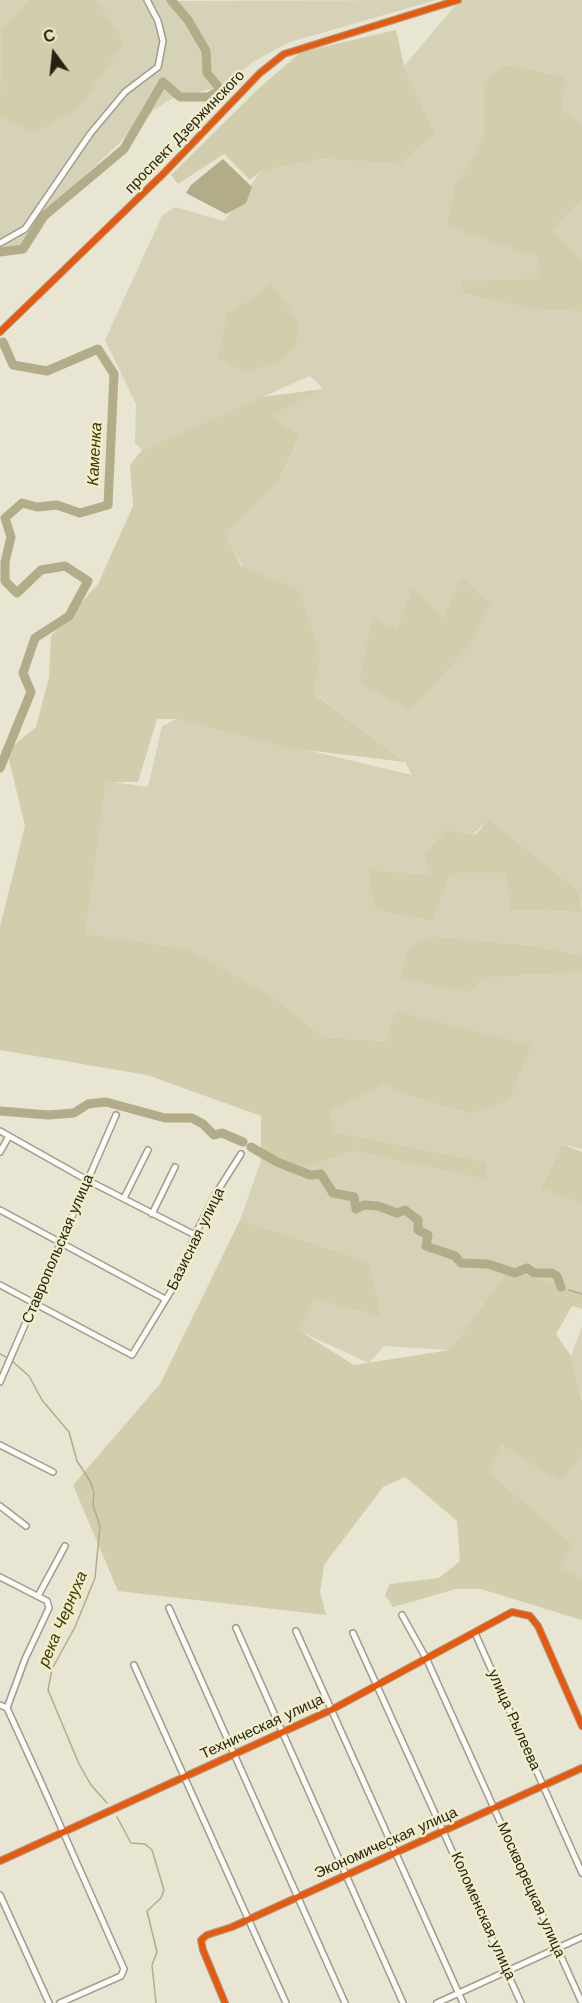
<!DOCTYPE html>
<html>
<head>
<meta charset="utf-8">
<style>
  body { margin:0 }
  #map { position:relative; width:582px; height:2003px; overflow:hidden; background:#e8e5d2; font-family:"Work Sans",sans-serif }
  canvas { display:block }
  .north { position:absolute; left:24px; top:24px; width:60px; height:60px; -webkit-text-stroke:4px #f1ecc9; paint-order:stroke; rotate:345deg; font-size:16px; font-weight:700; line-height:24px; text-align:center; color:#242215 }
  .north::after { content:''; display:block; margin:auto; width:21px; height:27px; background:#242215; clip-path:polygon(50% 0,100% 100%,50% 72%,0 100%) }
</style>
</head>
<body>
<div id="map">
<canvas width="582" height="2003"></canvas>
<div class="north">С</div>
</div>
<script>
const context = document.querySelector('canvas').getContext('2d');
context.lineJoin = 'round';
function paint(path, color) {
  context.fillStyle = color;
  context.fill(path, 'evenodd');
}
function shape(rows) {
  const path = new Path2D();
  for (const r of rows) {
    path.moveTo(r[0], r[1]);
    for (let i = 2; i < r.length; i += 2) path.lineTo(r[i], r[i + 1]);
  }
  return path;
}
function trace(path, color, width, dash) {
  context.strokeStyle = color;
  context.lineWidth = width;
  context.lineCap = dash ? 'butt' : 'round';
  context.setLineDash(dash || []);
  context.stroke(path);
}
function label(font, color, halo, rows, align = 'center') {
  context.font = font + ' "Work Sans",sans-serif';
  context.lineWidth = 5;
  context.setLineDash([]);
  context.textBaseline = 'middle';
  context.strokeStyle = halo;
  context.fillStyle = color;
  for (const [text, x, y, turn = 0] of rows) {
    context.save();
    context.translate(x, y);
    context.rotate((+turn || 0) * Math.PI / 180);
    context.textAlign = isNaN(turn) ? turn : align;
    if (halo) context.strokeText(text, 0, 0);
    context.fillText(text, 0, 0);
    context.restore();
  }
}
paint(shape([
  [0,0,166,0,187,22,203,52,204,73,216,88,173,98,155,109,72,188,22,250,0,252],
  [436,0,290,42,254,61,224,87,210,71,208,50,190,18,174,1],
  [460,0,582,0,582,906,580,893,483,825,430,876,368,870,390,913,431,922,450,873,506,873,510,910,582,912,582,955,527,945,433,936,401,977,469,993,484,978,582,972,582,1149,562,1144,540,1187,582,1203,582,1293,509,1269,450,1350,384,1346,369,1363,297,1330,315,1299,370,1314,368,1261,240,1220,261,1161,303,1169,353,1151,487,1178,486,1162,333,1132,330,1111,384,1085,404,1094,470,1114,396,1011,388,1041,323,1037,270,995,84,934,106,781,148,787,162,726,177,719,412,775,405,762,298,681,226,533,277,484,300,437,271,416,323,388,310,376,142,450,135,443,136,404,105,340,162,216,175,207,224,221,261,171,321,159,401,164,435,133,404,66],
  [582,1327,582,1399,571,1356],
  [501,1445,560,1480,582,1455,582,1578,561,1568,574,1545,488,1471]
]), '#d6d2b8');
paint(shape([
  [29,0,96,0,124,43,77,110,35,132,0,117,2,30],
  [396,30,404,66,435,133,401,164,321,159,261,171,250,180,224,154,178,184,171,175,257,90,301,52],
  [504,65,565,77,561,110,582,124,582,199,551,230,582,262,582,311,535,309,463,293,462,281,541,279,538,257,447,226,455,187,484,140,484,81],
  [270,283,298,321,296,348,279,361,246,373,218,358,227,314,259,294],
  [323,389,271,416,300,436,277,484,226,533,241,566,299,590,320,655,313,693,405,762,290,748,177,719,157,719,138,782,106,782,85,934,186,949,270,995,323,1037,387,1041,395,1011,531,1045,509,1100,470,1114,404,1094,384,1085,330,1111,334,1132,486,1162,487,1179,353,1151,303,1169,261,1161,261,1116,147,1075,0,1050,0,927,25,826,7,751,36,727,49,677,51,636,98,584,133,506,130,465,142,450,262,397],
  [461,577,491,605,467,648,410,710,359,682,373,617,397,630,413,588,443,619],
  [489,820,580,893,582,912,510,910,506,873,450,873,432,922,390,913,374,906,368,870,430,875,425,854,446,830,475,835],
  [433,936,527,945,582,955,582,972,484,978,469,993,401,978,408,949],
  [562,1144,582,1152,582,1203,540,1188],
  [240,1220,368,1261,381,1317,315,1299,298,1330,354,1365,450,1350,509,1269,582,1293,582,1309,572,1306,556,1334,571,1356,582,1401,582,1455,560,1481,501,1445,488,1471,574,1545,561,1568,582,1578,582,1620,481,1589,456,1589,393,1607,385,1595,390,1584,439,1578,460,1561,457,1521,405,1477,383,1487,324,1565,320,1592,326,1615,118,1591,73,1485,160,1384]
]), '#d2cdac');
paint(shape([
  [223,159,252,187,246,203,226,214,186,193,191,185]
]), '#b2ac88');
trace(shape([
  [569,1290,582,1294],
  [0,1354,8,1358],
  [12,1361,29,1376,42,1400,69,1432,77,1461,90,1481,94,1492,93,1505,100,1526,95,1578,75,1627,52,1669,48,1690,79,1764,91,1785,107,1803],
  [117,1817,131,1843,145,1844,152,1850,164,1890,161,1898,147,1911,157,1952,152,1965,156,2003]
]), '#b2ac88', 1.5);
trace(shape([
  [0,252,23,249,44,216,124,149,163,82,180,97,208,97,221,90,207,73,206,51,188,20,171,0],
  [0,768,31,692,23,673,35,638,69,616,88,581,65,566,41,570,17,593,5,581,5,562,11,537,5,518,22,503,37,507,57,505,80,513,108,505,114,374,98,349,47,371,13,365,3,342],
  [0,1111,48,1115,74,1113,88,1104,106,1102,165,1118,192,1118,203,1124,214,1135,222,1133,243,1142],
  [251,1147,277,1162,310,1175,321,1174,333,1193,354,1197,356,1209,364,1205,378,1206,397,1213,405,1210,418,1220,418,1230,428,1235,426,1246,455,1256,461,1263,488,1264,515,1273,527,1268,534,1273,552,1273,557,1276,561,1287]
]), '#b2ac88', 9);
const minor = shape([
  [0,243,25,229,90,134,125,92,158,67,163,41,158,21,147,0],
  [0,332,164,173,260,73,284,54,458,0],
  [0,1131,87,1180,195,1235],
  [0,1152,9,1136],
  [124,1198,148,1150],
  [0,1210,165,1299],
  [152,1214,175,1167],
  [0,1285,132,1355,174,1286,195,1235,215,1195,241,1154],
  [0,1382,116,1115],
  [0,1445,53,1472],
  [0,1506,26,1526],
  [0,1577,47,1601,49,1608,25,1659,7,1708],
  [38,1596,65,1546],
  [169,1608,345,2003],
  [402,1615,427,1660,582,2003],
  [236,1628,403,2003],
  [296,1631,463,2003],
  [353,1633,521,2003],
  [475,1633,582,1873],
  [134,1665,286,2003],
  [0,1705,7,1708,40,1780,124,1969,121,1976,60,2003],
  [0,1861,331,1710,512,1612,530,1616,538,1626,582,1726],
  [0,1895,49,2003],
  [225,2003,203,1950,201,1940,207,1935,232,1927,582,1768],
  [437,2003,582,1937]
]);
trace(minor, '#9f9d8e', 8);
trace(minor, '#fcfbf8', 5);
trace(shape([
  [0,332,164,173,260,73,284,54,458,0],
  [0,1861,331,1710,512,1612,530,1616,538,1626,582,1726],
  [225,2003,203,1950,201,1940,207,1935,232,1927,582,1768]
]), '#e8590c', 6);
label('15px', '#242215', '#f1ecc9', [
  ["проспект Дзержинского",185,132,-46],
  ["Базисная улица",196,1239,-64],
  ["Ставропольская улица",58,1249,-67],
  ["улица Рылеева",514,1720,66],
  ["Техническая улица",262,1727,-25],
  ["Экономическая улица",386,1843,-24],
  ["Москворецкая улица",531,1890,66],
  ["Коломенская улица",483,1916,66]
]);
label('italic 16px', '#403700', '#f1ecc9', [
  ["Каменка",95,454,-87],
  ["река Чернуха",63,1619,-67]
]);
</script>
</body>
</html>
